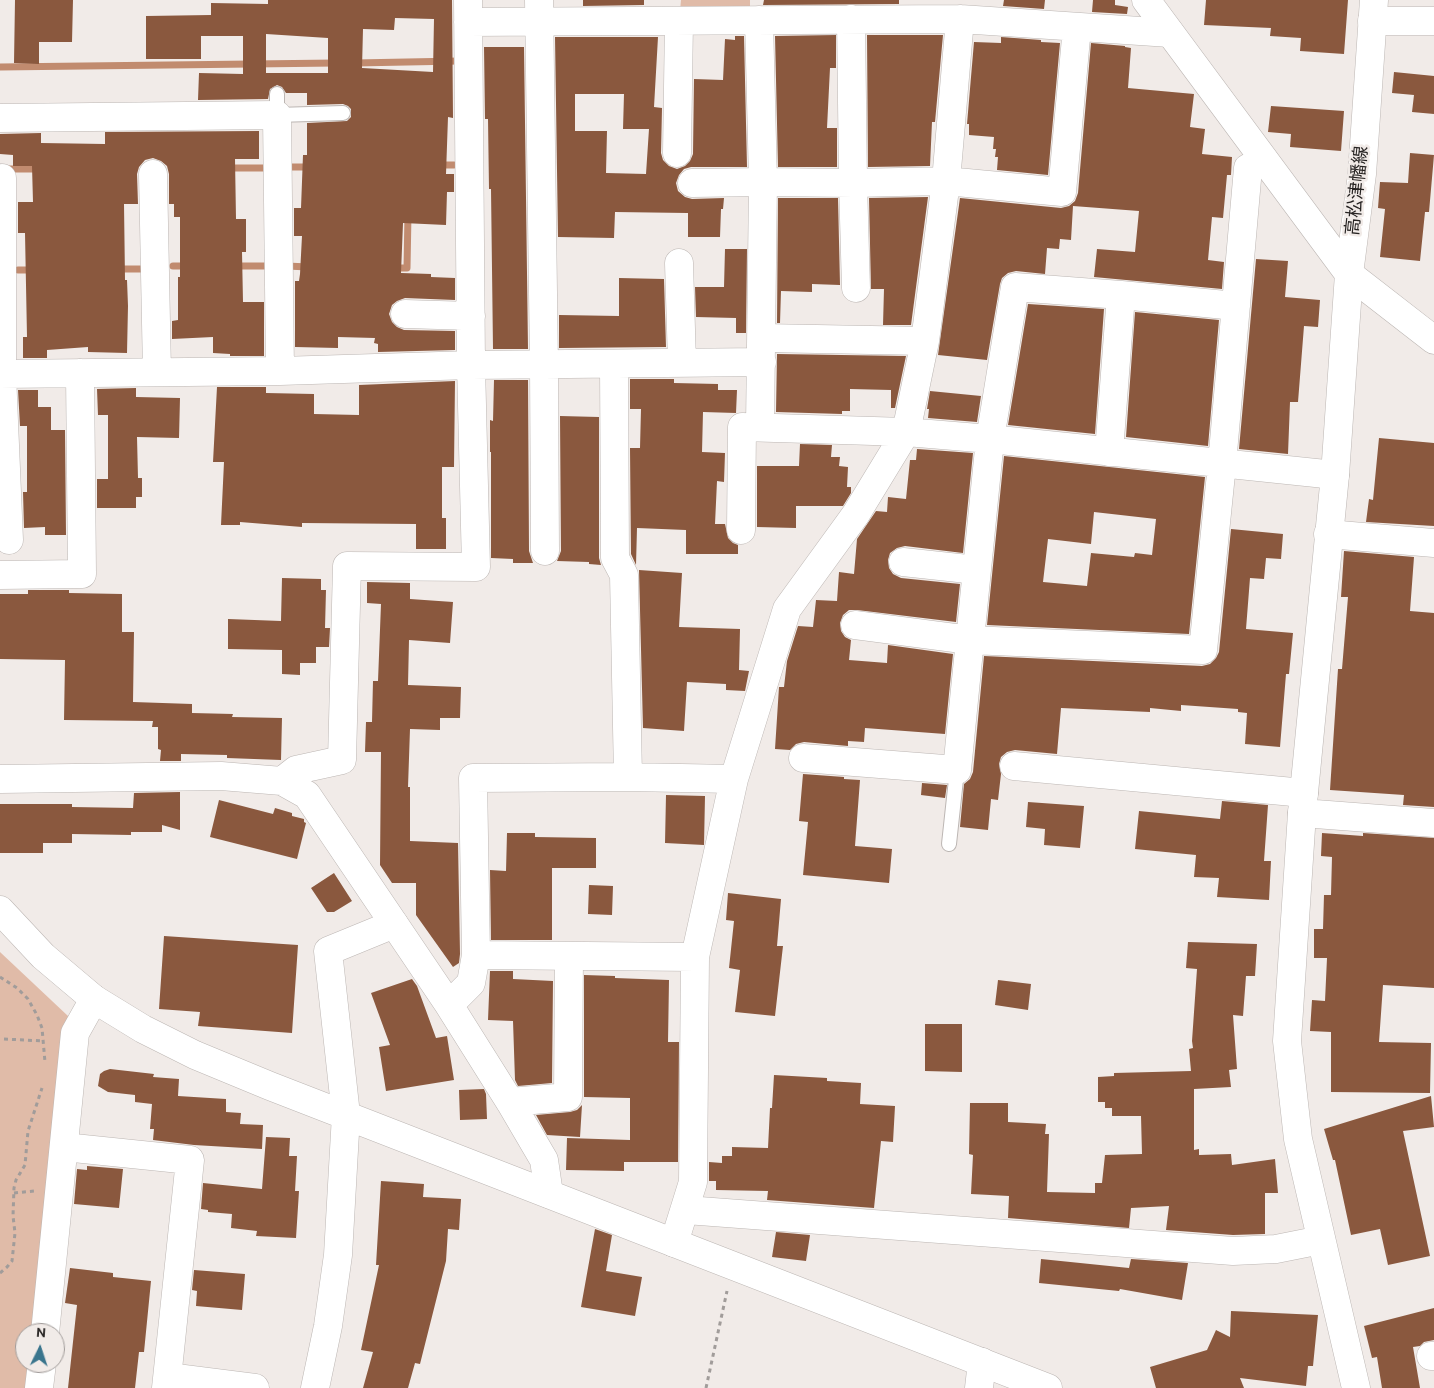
<!DOCTYPE html>
<html>
<head>
<meta charset="utf-8">
<style>
  body { margin:0 }
  #map { position:relative; width:1434px; height:1388px; overflow:hidden; background:#f1ebe8; font-family:Overpass,sans-serif }
  canvas { display:block }
  .north { position:absolute; left:15px; top:1323px; width:50px; height:50px; box-sizing:border-box; background:#f1ebe8; border:1px solid #a09b99; border-radius:50%; rotate:4deg; font-size:14px; font-weight:700; line-height:20px; text-align:center; color:#262322 }
  .north::after { content:''; display:block; margin:auto; width:18px; height:22px; background:#3a758d; clip-path:polygon(50% 0,100% 100%,50% 72%,0 100%) }
</style>
</head>
<body>
<div id="map">
<canvas width="1434" height="1388"></canvas>
<div class="north">N</div>
</div>
<script>
const context = document.querySelector('canvas').getContext('2d');
context.lineJoin = 'round';
function paint(path, color) {
  context.fillStyle = color;
  context.fill(path, 'evenodd');
}
function shape(rows) {
  const path = new Path2D();
  for (const r of rows) {
    path.moveTo(r[0], r[1]);
    for (let i = 2; i < r.length; i += 2) path.lineTo(r[i], r[i + 1]);
  }
  return path;
}
function trace(path, color, width, dash) {
  context.strokeStyle = color;
  context.lineWidth = width;
  context.lineCap = dash ? 'butt' : 'round';
  context.setLineDash(dash || []);
  context.stroke(path);
}
function label(font, color, halo, rows, align = 'center') {
  context.font = font + ' Overpass,"Noto Sans JP",sans-serif';
  context.lineWidth = 5;
  context.setLineDash([]);
  context.textBaseline = 'middle';
  context.strokeStyle = halo;
  context.fillStyle = color;
  for (const [text, x, y, turn = 0] of rows) {
    context.save();
    context.translate(x, y);
    context.rotate((+turn || 0) * Math.PI / 180);
    context.textAlign = isNaN(turn) ? turn : align;
    if (halo) context.strokeText(text, 0, 0);
    context.fillText(text, 0, 0);
    context.restore();
  }
}
paint(shape([
  [681,0,750,0,750,10,680,11],
  [0,952,68,1016,33,1333,25,1333,25,1363,30,1363,27,1388,0,1388]
]), '#e0bba8');
trace(shape([
  [355,63,459,61],
  [0,67,336,63],
  [437,165,454,165],
  [285,167,311,167],
  [228,168,265,168],
  [3,169,40,169],
  [173,266,189,266],
  [235,266,267,266],
  [286,266,309,267],
  [392,268,407,268,408,214],
  [117,269,144,269],
  [18,270,34,270]
]), '#c18b6f', 7);
paint(shape([
  [15,0,73,0,72,42,39,42,39,64,14,63],
  [268,0,452,0,453,118,448,117,446,174,454,174,454,192,447,192,446,225,403,223,401,273,431,274,431,277,455,278,455,300,405,298,397,301,392,305,389,314,392,322,397,327,404,330,455,331,455,350,378,352,378,344,374,343,375,338,338,337,338,348,295,347,295,281,299,281,300,274,302,236,294,236,294,208,301,208,303,155,307,155,307,123,347,121,351,117,351,109,348,106,343,104,307,105,307,93,286,93,282,87,277,85,270,89,268,99,198,100,199,73,243,74,243,36,201,36,201,59,146,59,146,16,211,15,211,3,268,4],
  [395,18,434,19,433,72,362,68,363,29,394,30],
  [266,34,328,38,328,73,266,73],
  [583,0,644,0,644,5,583,6],
  [764,0,899,0,899,4,763,5],
  [1004,0,1045,0,1044,9,1003,6],
  [1093,0,1115,0,1115,5,1128,7,1127,14,1092,12],
  [1206,0,1348,0,1344,54,1300,51,1301,38,1270,36,1271,28,1204,25],
  [836,35,836,68,830,68,827,128,837,128,837,167,778,167,775,36],
  [867,35,943,35,935,122,932,122,930,166,868,167],
  [735,36,744,36,747,167,691,167,684,169,679,175,676,183,678,191,685,197,692,199,724,198,723,209,721,209,720,237,688,237,688,213,615,212,614,238,558,237,555,37,658,37,654,107,662,108,661,153,663,160,669,166,677,169,685,166,690,161,693,154,694,79,723,80,725,39,735,40],
  [575,94,624,94,623,129,649,129,646,174,606,173,607,131,575,131],
  [1001,37,1041,40,1041,42,1060,43,1048,175,997,170,998,157,995,157,996,149,993,149,994,137,969,135,969,124,967,124,974,42,1001,43],
  [1091,43,1125,46,1125,47,1131,48,1128,88,1194,94,1190,127,1205,129,1202,154,1232,157,1231,175,1227,175,1223,218,1212,217,1208,260,1224,262,1222,289,1094,277,1097,249,1135,252,1139,211,1073,206,1071,240,1060,239,1059,249,1047,248,1045,274,1016,271,1008,273,1002,278,1000,284,987,360,938,355,960,198,1061,208,1069,206,1075,201,1078,193],
  [484,47,524,47,528,349,493,349,491,189,489,189,488,119,485,119],
  [1394,72,1434,76,1434,114,1412,112,1414,95,1392,93],
  [1271,106,1344,111,1341,151,1290,147,1291,134,1268,132],
  [259,131,259,159,235,159,236,219,246,219,246,252,242,252,243,302,264,302,264,356,230,356,230,354,213,353,213,337,172,339,172,321,178,320,178,277,180,277,180,217,174,217,174,204,169,204,169,174,167,166,161,161,153,158,145,160,139,167,137,174,138,204,124,204,125,280,127,280,128,306,127,353,88,352,88,347,47,350,47,358,23,358,23,337,27,337,25,233,18,233,18,202,33,202,32,166,13,166,13,155,0,154,0,134,41,133,41,143,105,144,105,132],
  [1410,153,1434,155,1429,212,1425,212,1420,261,1380,257,1385,209,1378,208,1380,182,1408,183],
  [928,197,911,325,883,325,884,289,871,289,869,198],
  [778,198,838,198,840,285,812,284,812,292,781,291,780,323,777,323],
  [725,249,747,249,746,333,736,333,736,318,696,317,695,287,724,287],
  [1256,259,1288,261,1285,297,1320,300,1318,327,1304,326,1298,402,1290,402,1288,454,1239,449],
  [619,278,664,279,666,347,559,348,559,315,619,316],
  [1028,304,1104,309,1095,434,1008,425],
  [1135,312,1219,320,1208,446,1126,437],
  [777,354,906,356,895,408,891,408,891,390,850,389,850,411,842,411,842,414,776,412],
  [630,379,674,379,674,383,718,384,718,390,737,390,736,413,703,412,702,452,725,453,724,482,717,481,715,524,725,524,728,538,733,543,738,545,738,554,686,554,686,530,637,528,636,565,631,554,630,448,640,448,641,409,630,409],
  [494,380,528,380,529,551,533,563,513,563,513,559,491,558,491,452,490,452,490,420,493,421],
  [455,381,454,467,442,467,442,518,446,518,446,549,416,549,416,524,302,523,302,527,240,522,240,525,221,525,224,462,213,462,217,387,266,387,266,393,314,394,314,414,359,415,359,385],
  [136,388,136,397,180,398,179,438,137,437,138,478,142,478,142,497,136,497,136,508,97,508,97,479,108,479,108,415,98,415,97,389],
  [18,390,38,390,38,407,51,407,51,430,65,430,66,535,45,535,45,527,24,528,23,492,27,492,27,426,20,426],
  [930,391,981,396,977,422,928,418,929,409,927,409],
  [560,416,599,417,599,558,601,565,589,564,589,562,557,561,561,551],
  [1379,438,1434,443,1434,526,1366,522,1369,499,1373,500],
  [800,444,832,445,831,457,840,457,839,466,848,467,847,487,851,487,851,493,843,506,796,506,796,528,757,527,757,466,799,466],
  [917,449,973,453,963,553,905,546,897,548,890,553,888,560,889,568,893,574,901,578,960,584,956,622,857,610,849,610,843,615,840,623,841,631,845,637,851,640,849,660,887,663,888,645,953,654,945,734,865,728,864,742,848,741,848,746,804,742,796,744,790,750,775,749,779,687,784,687,787,661,798,626,813,627,816,600,837,601,839,572,854,574,857,539,876,511,887,512,888,497,906,499,910,460,916,460],
  [1004,456,1205,477,1189,634,987,625],
  [1094,512,1156,519,1152,555,1135,553,1134,557,1091,553,1087,586,1043,582,1048,539,1091,544],
  [1231,529,1283,534,1281,559,1266,558,1264,579,1250,578,1246,629,1293,633,1289,674,1286,674,1280,747,1245,744,1247,713,1238,712,1238,709,1181,705,1181,711,1150,708,1150,712,1061,708,1057,754,1015,750,1007,752,1001,757,999,764,1001,774,998,800,991,799,988,830,960,827,964,784,970,779,973,772,984,656,1202,666,1210,664,1216,658,1219,652],
  [1344,551,1414,557,1410,611,1434,613,1434,807,1403,805,1404,795,1330,790,1338,669,1342,669,1348,597,1341,597],
  [639,570,682,573,679,627,740,629,739,670,749,671,745,691,726,690,726,684,687,682,684,731,643,728],
  [282,578,321,579,321,590,326,590,325,628,330,628,329,647,316,647,316,663,300,663,300,675,282,674,282,650,228,649,228,619,281,621],
  [367,582,410,583,410,599,453,602,450,643,409,640,408,685,461,687,460,718,440,718,440,730,410,729,408,787,410,787,410,841,458,843,460,954,459,963,453,967,416,915,416,883,392,883,380,865,381,752,365,752,366,722,372,722,373,681,378,681,381,604,367,603],
  [28,590,69,590,69,593,122,594,122,632,134,632,133,702,192,704,192,713,233,714,232,717,282,718,281,760,227,758,227,755,181,754,181,761,160,761,161,750,158,749,158,727,152,727,153,721,64,720,65,660,0,659,0,594,28,594],
  [803,774,844,777,844,779,860,780,855,846,892,849,889,883,803,875,808,822,799,821],
  [922,783,947,785,945,798,921,795],
  [180,792,180,830,162,825,162,832,131,832,131,835,72,834,72,843,43,843,43,853,0,853,0,804,72,804,72,807,133,808,134,793],
  [666,795,705,796,704,845,665,843],
  [219,800,273,814,275,808,292,813,292,816,304,819,304,822,306,823,297,859,210,837],
  [1222,801,1268,805,1264,861,1271,861,1269,900,1217,897,1219,878,1194,877,1196,855,1135,849,1139,811,1220,819],
  [1028,802,1084,806,1080,848,1044,845,1045,829,1026,827],
  [507,833,535,833,535,837,596,838,596,868,552,868,552,940,491,940,490,870,506,871],
  [1322,833,1363,836,1363,833,1434,838,1434,988,1383,985,1379,1042,1431,1043,1430,1093,1331,1092,1331,1032,1310,1031,1312,1000,1325,1001,1327,958,1314,958,1314,929,1323,929,1324,895,1331,895,1332,857,1321,856],
  [334,873,352,901,334,912,327,912,311,888],
  [589,885,613,886,612,915,588,914],
  [728,893,781,899,777,946,783,946,775,1016,735,1012,740,970,729,968,734,921,726,920],
  [164,936,298,945,292,1033,198,1026,200,1012,159,1009],
  [1188,942,1257,944,1255,976,1246,976,1243,1016,1233,1015,1237,1069,1229,1070,1231,1087,1194,1089,1194,1150,1199,1149,1199,1155,1231,1154,1232,1165,1275,1159,1278,1193,1265,1193,1265,1234,1233,1235,1166,1230,1169,1206,1131,1208,1129,1228,1008,1218,1009,1196,971,1194,973,1155,969,1154,970,1103,1008,1103,1008,1122,1046,1124,1045,1134,1049,1134,1047,1192,1095,1193,1095,1183,1102,1183,1105,1155,1142,1154,1141,1116,1112,1116,1112,1108,1105,1108,1105,1102,1098,1102,1098,1077,1114,1076,1114,1073,1191,1071,1189,1049,1193,1048,1192,1041,1197,969,1186,968],
  [490,971,513,971,513,979,553,981,552,1083,518,1086,515,1080,513,1021,488,1020],
  [584,975,615,976,615,978,669,980,668,1042,679,1042,678,1162,624,1162,624,1171,566,1170,567,1138,630,1140,630,1098,584,1097],
  [412,979,417,986,436,1038,447,1036,454,1080,386,1091,379,1047,390,1045,371,993],
  [998,980,1031,984,1028,1010,995,1005],
  [925,1024,962,1024,962,1072,925,1071],
  [110,1069,154,1074,153,1077,179,1079,178,1096,226,1099,226,1112,241,1113,240,1124,263,1125,262,1149,194,1145,153,1140,154,1129,150,1129,152,1104,135,1102,135,1095,108,1092,98,1086,100,1074,104,1071],
  [774,1075,827,1078,827,1081,861,1083,860,1104,895,1106,893,1142,881,1141,874,1208,767,1200,768,1191,716,1190,716,1181,709,1181,709,1162,722,1163,722,1156,732,1156,732,1147,768,1148,770,1108,772,1108],
  [484,1089,486,1094,487,1119,460,1120,459,1090],
  [1431,1096,1434,1127,1403,1131,1430,1256,1388,1265,1380,1229,1351,1235,1335,1160,1333,1160,1324,1129],
  [582,1105,580,1137,547,1135,536,1115,570,1112,577,1110],
  [266,1137,290,1138,289,1156,297,1156,295,1191,299,1191,296,1238,256,1236,257,1231,231,1228,232,1214,208,1212,208,1210,201,1209,203,1183,262,1189],
  [87,1166,123,1169,119,1208,74,1204,77,1169,87,1170],
  [381,1181,424,1184,423,1197,461,1199,459,1230,448,1229,446,1261,420,1364,415,1363,408,1388,363,1388,373,1352,361,1350,379,1265,376,1265],
  [595,1229,612,1235,606,1271,642,1277,635,1316,581,1307],
  [776,1232,810,1235,806,1261,772,1257],
  [1041,1259,1129,1268,1131,1259,1188,1263,1182,1300,1120,1289,1119,1291,1039,1283],
  [70,1268,113,1273,113,1277,151,1281,144,1352,139,1352,135,1388,68,1388,77,1305,65,1303],
  [194,1270,245,1274,242,1310,196,1306,197,1291,192,1290],
  [1434,1308,1434,1340,1424,1342,1420,1346,1413,1347,1420,1388,1382,1388,1377,1357,1372,1358,1364,1326],
  [1231,1311,1318,1315,1313,1366,1308,1366,1306,1386,1240,1378,1244,1388,1156,1388,1150,1367,1207,1350,1216,1330,1230,1337]
]), '#8a583e');
const service = shape([
  [277,94,277,115,343,113],
  [949,844,957,770]
]);
const minor = shape([
  [539,0,544,365,545,551],
  [851,19,853,183,856,288],
  [759,20,763,182,760,427],
  [468,22,960,19,1170,33],
  [0,118,277,115,280,371],
  [677,153,679,21],
  [153,174,157,372],
  [2,178,2,374,9,540],
  [692,183,763,182,853,183,946,181,1062,192,1077,27],
  [679,263,682,363],
  [1121,295,1236,306],
  [405,314,471,316],
  [762,338,925,341],
  [614,364,615,558,624,575,628,777],
  [0,374,280,371,471,365,762,362],
  [741,530,742,427,906,432,990,439,1335,475],
  [1328,534,1434,543],
  [903,562,977,570],
  [0,575,82,574,80,373],
  [855,625,970,640,1203,650,1222,464,1248,168,1264,160],
  [803,758,957,770,990,439,1015,287,1121,295,1109,452],
  [1014,766,1304,793],
  [0,779,221,776,282,781,307,795,449,1005,510,1102,544,1160,549,1194],
  [282,781,296,770,342,760,347,566,476,567,471,365,468,0],
  [1302,813,1434,823],
  [476,955,695,957],
  [449,1005,471,983,476,955,473,778,628,777,734,779],
  [510,1102,568,1097,569,956],
  [64,1147,190,1160,166,1388],
  [686,1210,1233,1251,1276,1249,1321,1240],
  [674,1243,693,1182,695,957,734,779,787,609,856,514,906,432,925,341,946,181,960,19],
  [45,1333,75,1033,94,999],
  [1431,1356,1434,1356],
  [168,1377,255,1388],
  [39,1388,42,1363],
  [979,1388,982,1362]
]);
const tertiary = shape([
  [1146,0,1349,274,1335,475,1302,813,1287,1041,1298,1139,1356,1388],
  [1372,21,1434,21],
  [0,910,43,956,94,999,143,1029,195,1055,270,1086,1048,1388],
  [315,1388,328,1326,338,1255,346,1115,328,951,394,924]
]);
const primary = shape([
  [1374,0,1362,174,1349,274,1434,340]
]);
trace(service, '#bcb6b3', 16);
trace(minor, '#bcb6b3', 29);
trace(tertiary, '#bcb6b3', 29);
trace(primary, '#bcb6b3', 29);
trace(shape([
  [0,977,17,988,28,999,37,1015,42,1028,45,1062],
  [4,1039,44,1041],
  [14,1193,34,1191],
  [0,1273,7,1267,12,1261,15,1233,13,1216,14,1188,16,1180,25,1165,28,1131,42,1088],
  [706,1388,727,1291]
]), '#a19c9a', 3, [4, 4]);
trace(service, '#fff', 14);
trace(minor, '#fff', 28);
trace(tertiary, '#fff', 28);
trace(primary, '#fff', 28);
label('18px', '#262322', '#f1ebe8', [
  ["高松津幡線",1359,191,-84]
]);
</script>
</body>
</html>
